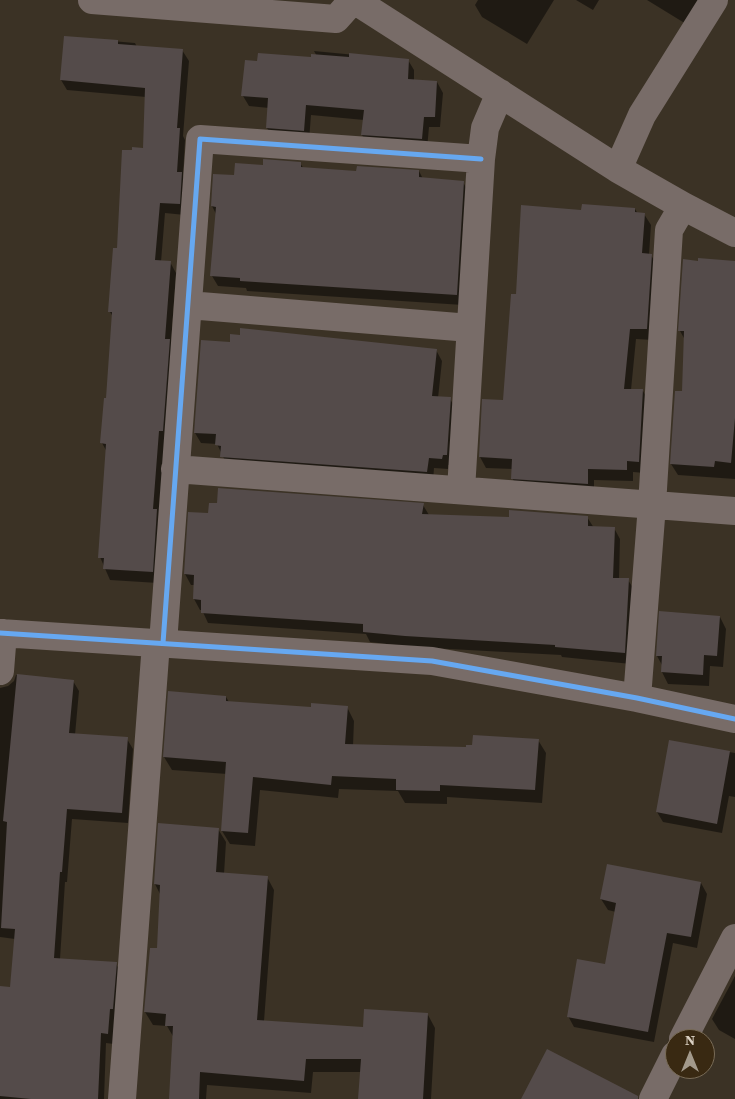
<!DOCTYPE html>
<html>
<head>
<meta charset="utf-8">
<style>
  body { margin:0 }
  #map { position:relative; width:735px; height:1099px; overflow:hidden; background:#3b3225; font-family:"Source Serif 4",serif }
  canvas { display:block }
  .north { position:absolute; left:665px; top:1029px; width:50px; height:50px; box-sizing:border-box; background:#392912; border:1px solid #796c58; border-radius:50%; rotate:0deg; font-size:14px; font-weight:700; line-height:20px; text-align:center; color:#dad0c2 }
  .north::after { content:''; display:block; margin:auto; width:18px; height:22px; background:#a2998b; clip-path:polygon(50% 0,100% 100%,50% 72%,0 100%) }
</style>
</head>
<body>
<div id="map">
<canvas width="735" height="1099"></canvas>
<div class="north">N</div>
</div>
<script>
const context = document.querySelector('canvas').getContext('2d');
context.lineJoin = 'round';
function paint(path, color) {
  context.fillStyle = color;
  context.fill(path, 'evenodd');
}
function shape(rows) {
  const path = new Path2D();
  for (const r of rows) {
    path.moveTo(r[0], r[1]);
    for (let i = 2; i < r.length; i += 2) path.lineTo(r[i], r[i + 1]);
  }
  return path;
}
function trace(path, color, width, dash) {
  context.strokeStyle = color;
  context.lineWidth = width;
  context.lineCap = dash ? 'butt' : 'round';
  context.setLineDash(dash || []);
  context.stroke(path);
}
paint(shape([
  [478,0,554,0,527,44,482,17,475,5],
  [576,0,599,0,593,10],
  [647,0,708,0,691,27],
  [65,37,135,43,137,47,182,50,189,61,183,136,185,140,183,176,187,184,185,215,165,213,161,262,170,262,176,273,171,343,175,351,158,583,110,580,100,557,107,452,102,443,107,399,113,317,110,312,118,249,145,149,146,97,67,90,61,80],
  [314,51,408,60,414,70,414,81,437,82,443,93,440,127,429,127,427,149,368,145,362,135,364,120,311,115,309,141,273,138,267,128,269,108,249,106,243,96,319,60],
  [300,163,304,169,357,172,419,171,423,179,463,182,469,193,463,305,247,291,246,288,218,286,212,276,216,214,212,206,235,176,264,167],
  [635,209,638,214,644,214,651,225,649,255,651,255,658,267,653,340,636,339,631,390,643,391,649,402,645,473,633,472,633,481,594,480,594,495,519,489,512,478,513,469,486,468,480,457,504,401,517,296,582,211],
  [735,262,735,479,678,475,671,464,683,392,685,340,680,331,699,263],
  [436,350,442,361,438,398,450,399,456,409,453,465,448,465,448,469,434,468,433,482,228,467,217,444,201,443,195,433],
  [423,505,429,515,510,518,587,517,594,528,614,528,620,539,619,580,628,580,635,591,631,664,562,657,561,655,412,647,370,642,366,634,208,623,202,610,200,610,194,599,195,585,191,585,185,574,189,513,209,515],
  [720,617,726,629,723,667,710,666,709,686,668,684,662,672,662,665,657,656],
  [16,675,73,681,79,691,75,735,127,739,133,749,128,823,72,819,67,882,65,882,60,959,116,964,122,974,114,1044,106,1043,104,1099,0,1099,0,988,12,989,15,939,0,937,0,688,8,686,14,681],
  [226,697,229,702,312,709,347,707,354,721,353,746,467,748,538,740,546,753,542,803,447,797,447,804,405,803,398,791,339,789,338,798,260,790,255,846,230,844,222,831,227,774,172,770,164,757],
  [670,742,735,753,735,797,729,796,722,833,663,822,657,812],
  [159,824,218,829,226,842,224,874,267,877,274,890,264,1021,364,1029,428,1015,435,1028,431,1099,360,1099,361,1072,313,1072,311,1093,207,1085,206,1099,170,1099,174,1038,167,1026,153,1025,145,1012,158,949,160,894,155,884],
  [701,883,707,894,697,948,673,943,654,1042,574,1027,568,1016,606,965,616,912,608,910,601,899],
  [735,976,735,1039,719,1030,712,1019]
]), '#0007');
paint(shape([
  [64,36,118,40,118,44,183,49,177,128,180,128,177,172,182,172,180,204,160,203,155,260,171,261,165,339,170,339,163,431,159,431,153,509,157,509,153,572,103,569,104,558,98,558,106,444,100,443,104,398,106,398,112,312,108,312,113,248,117,248,122,150,132,150,132,147,143,148,145,88,60,80],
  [258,53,311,57,311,54,349,57,349,53,409,59,408,79,437,81,435,117,424,117,422,139,361,135,364,110,306,105,304,131,266,128,268,98,241,96,245,60,257,61],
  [263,159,301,162,301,167,356,171,357,166,419,170,419,177,464,181,457,295,240,281,240,278,210,276,216,207,211,206,213,174,234,175,235,163,263,165],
  [582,204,635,208,635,212,645,213,642,253,652,254,647,329,630,329,624,389,643,389,639,462,627,461,627,470,588,469,588,484,511,479,512,459,479,457,482,399,503,400,511,294,516,294,521,205,581,210],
  [698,258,735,261,735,418,731,463,715,461,714,467,670,464,675,391,682,391,684,331,678,331,683,259,698,261],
  [240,328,437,349,432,396,451,397,447,455,443,455,442,459,429,458,427,472,220,457,221,446,215,445,216,434,194,433,201,340,230,342,230,334,240,335],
  [218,488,424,503,422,514,509,517,509,510,588,516,588,526,615,527,613,578,629,578,625,653,555,647,555,645,405,636,363,632,363,624,201,613,201,600,193,599,194,575,184,574,188,512,208,513,209,503,217,503],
  [659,611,720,616,717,656,704,655,703,675,661,672,662,656,656,656],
  [17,674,74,680,69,733,128,737,122,813,67,809,62,872,60,872,54,958,117,962,113,1009,110,1009,108,1034,101,1033,98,1099,31,1099,0,1096,0,986,10,987,15,929,1,928,7,822,3,821],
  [168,691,226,696,226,701,311,707,311,703,348,706,345,744,466,747,466,745,472,745,473,735,539,739,535,790,440,785,440,791,396,790,396,779,332,776,331,785,253,777,248,833,221,831,226,762,163,757],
  [669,740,730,751,717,824,656,812],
  [158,823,219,828,216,872,268,876,257,1020,363,1027,364,1009,428,1013,423,1099,358,1099,361,1059,306,1059,304,1081,200,1072,199,1099,169,1099,173,1026,165,1026,166,1014,144,1012,150,948,157,948,160,885,154,884],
  [607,864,701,882,691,937,667,933,648,1032,567,1017,577,959,605,964,616,903,600,899],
  [547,1049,638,1096,638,1099,521,1099]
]), '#544b4a');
trace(shape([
  [92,0,336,19,353,0],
  [354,0,618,169,683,206,735,233],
  [618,169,642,115,714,0],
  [188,305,470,328],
  [175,469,735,511],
  [461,490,481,159,485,128,500,93],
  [0,633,432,661,637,698,735,719],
  [163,643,200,139,481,159],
  [0,671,3,633],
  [637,698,652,505,669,230,683,206],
  [683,1039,735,938],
  [122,1099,156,643],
  [653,1099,675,1055]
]), '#786c68', 28);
trace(shape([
  [0,633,432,661,637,698,735,719],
  [163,643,200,139,481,159]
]), '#66a8f1', 5);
</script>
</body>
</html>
